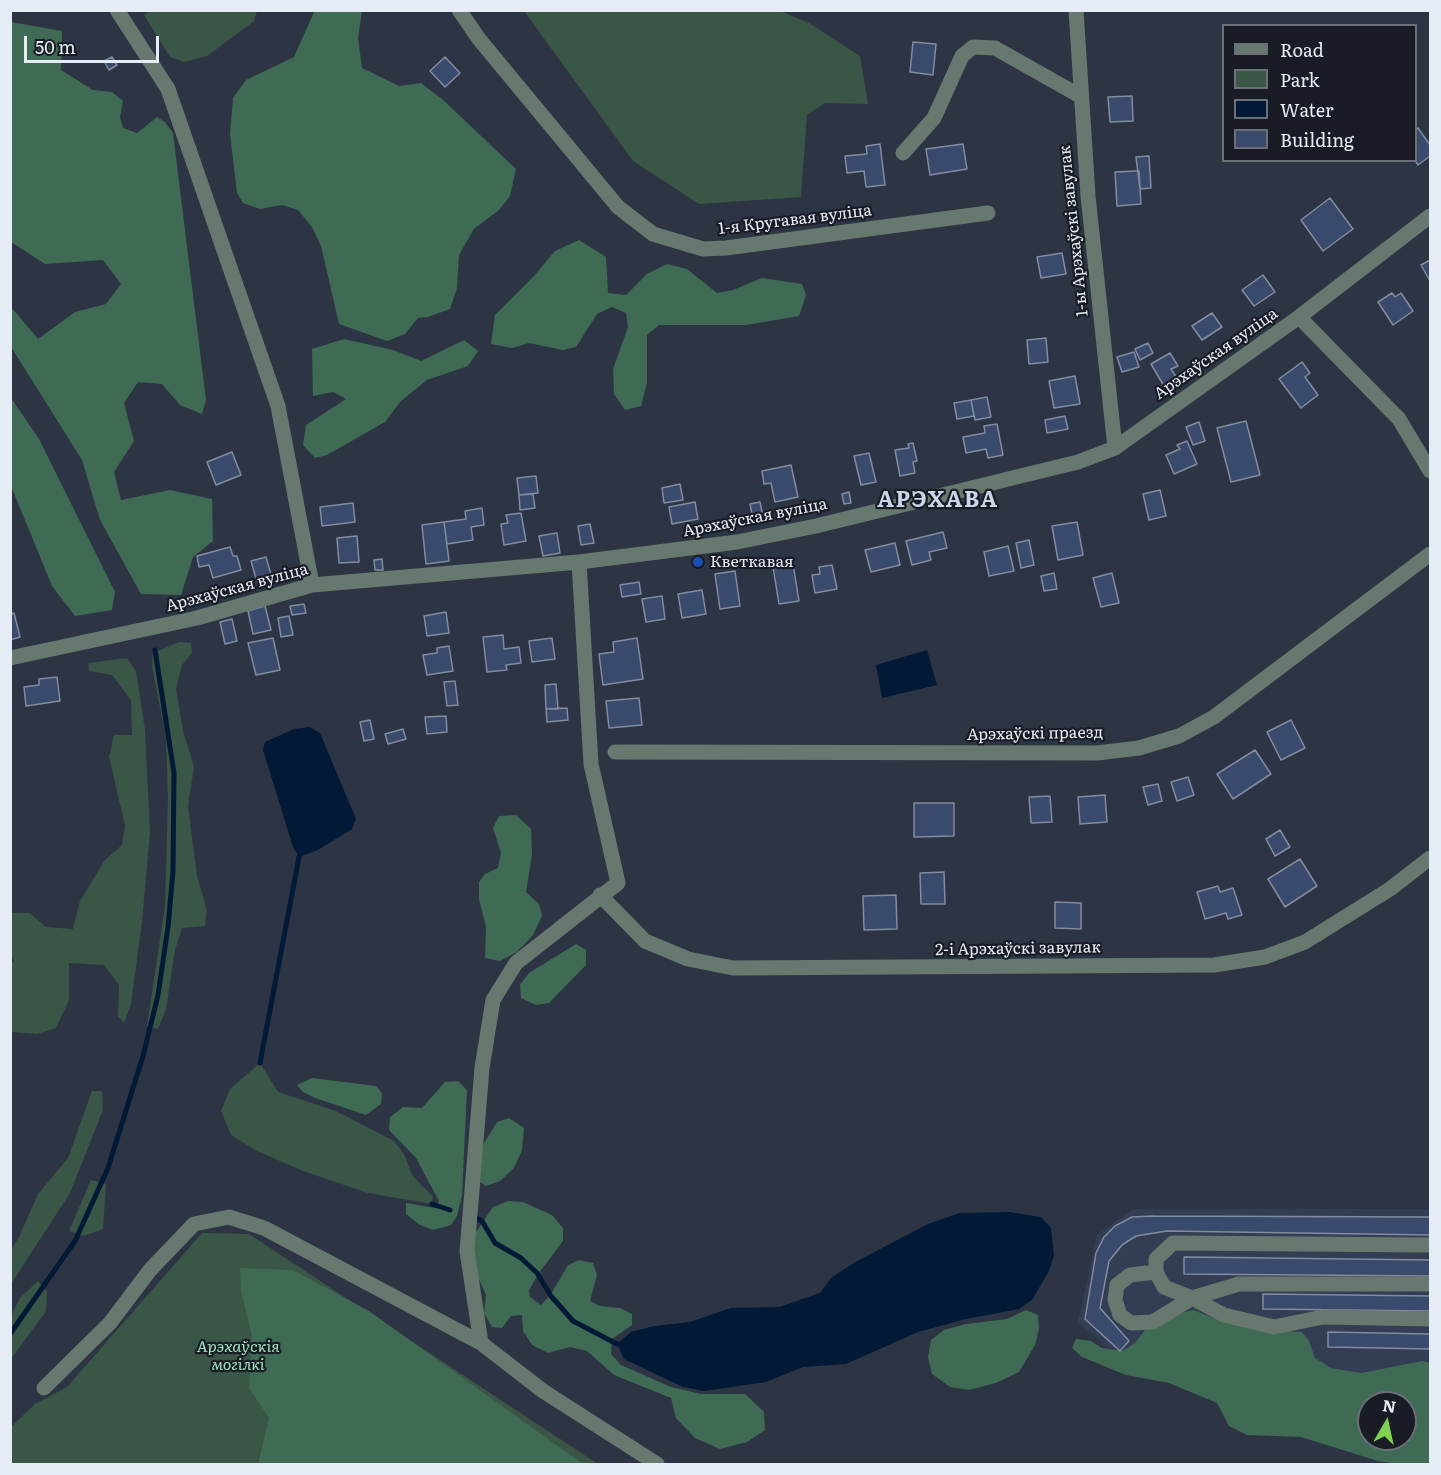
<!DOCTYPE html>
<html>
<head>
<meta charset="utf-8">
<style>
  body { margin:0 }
  #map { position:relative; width:1441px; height:1475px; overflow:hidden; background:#2d3545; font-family:Literata,serif }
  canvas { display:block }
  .frame { position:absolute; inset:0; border:12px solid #e6ecf6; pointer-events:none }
  .legend { position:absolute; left:1222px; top:24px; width:195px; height:138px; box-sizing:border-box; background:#191c24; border:2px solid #6b6f78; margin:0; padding:8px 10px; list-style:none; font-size:18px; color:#e6ecf6 }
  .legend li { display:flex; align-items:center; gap:12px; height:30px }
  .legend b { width:30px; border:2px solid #6b6f78 }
  .north { position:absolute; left:1357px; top:1391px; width:60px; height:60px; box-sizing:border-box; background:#191c24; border:2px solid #6b6f78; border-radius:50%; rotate:9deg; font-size:16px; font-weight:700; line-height:24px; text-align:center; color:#e6ecf6 }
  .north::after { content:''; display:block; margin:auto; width:21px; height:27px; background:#80d052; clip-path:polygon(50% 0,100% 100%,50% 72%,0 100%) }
  .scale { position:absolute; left:24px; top:36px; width:135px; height:27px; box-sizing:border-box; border:3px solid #e6ecf6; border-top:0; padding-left:8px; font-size:18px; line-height:21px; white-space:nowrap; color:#e6ecf6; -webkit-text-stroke:4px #191c24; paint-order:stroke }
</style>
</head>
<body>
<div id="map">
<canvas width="1441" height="1475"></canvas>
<div class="frame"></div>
<ul class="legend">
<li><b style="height:8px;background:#67796e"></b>Road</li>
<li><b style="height:16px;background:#395646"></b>Park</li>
<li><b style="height:16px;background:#021a35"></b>Water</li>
<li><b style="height:16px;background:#394a6c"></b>Building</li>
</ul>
<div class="north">N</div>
<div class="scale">50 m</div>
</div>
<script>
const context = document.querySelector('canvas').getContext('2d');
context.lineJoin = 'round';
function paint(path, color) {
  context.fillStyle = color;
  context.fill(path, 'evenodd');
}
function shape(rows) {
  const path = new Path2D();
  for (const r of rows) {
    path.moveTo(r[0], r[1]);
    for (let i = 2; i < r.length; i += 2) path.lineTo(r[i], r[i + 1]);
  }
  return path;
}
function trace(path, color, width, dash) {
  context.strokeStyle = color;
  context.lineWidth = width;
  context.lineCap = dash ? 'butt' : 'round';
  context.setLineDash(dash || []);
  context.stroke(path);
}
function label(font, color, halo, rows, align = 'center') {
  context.font = font + ' Literata,serif';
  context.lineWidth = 4.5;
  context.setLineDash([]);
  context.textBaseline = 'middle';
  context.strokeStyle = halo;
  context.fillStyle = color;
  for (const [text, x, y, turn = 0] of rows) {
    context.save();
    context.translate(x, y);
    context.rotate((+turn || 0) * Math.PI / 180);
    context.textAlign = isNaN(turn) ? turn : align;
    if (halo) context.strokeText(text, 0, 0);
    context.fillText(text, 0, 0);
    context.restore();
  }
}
paint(shape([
  [1133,1209,1430,1209,1430,1380,1117,1356,1078,1322,1097,1235]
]), '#333e54');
paint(shape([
  [151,11,257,10,257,11,254,21,207,56,184,62,170,57,144,15],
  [524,11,780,11,809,23,860,56,868,104,825,103,807,115,801,197,699,204,633,161],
  [179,642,191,643,192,653,182,665,176,689,183,731,194,767,188,806,197,876,207,910,205,926,182,928,175,950,166,1009,158,1029,147,1026,165,906,168,799,166,738,152,666,153,653],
  [127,658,136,671,145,730,150,833,142,922,131,1004,124,1023,118,1016,119,985,104,965,69,963,69,1000,56,1028,37,1034,11,1032,10,963,14,962,11,953,11,913,30,913,46,927,73,929,80,901,105,860,122,845,125,825,109,757,114,735,132,735,131,700,112,675,89,671,88,663],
  [260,1063,278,1092,336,1111,394,1141,404,1154,412,1175,433,1197,432,1204,368,1193,303,1171,257,1151,231,1135,221,1111,230,1089],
  [92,1091,102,1091,103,1110,70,1193,11,1284,11,1250,19,1237,38,1194,68,1158],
  [91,1180,106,1184,103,1229,84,1236,69,1231],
  [202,1233,249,1234,598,1464,11,1464,11,1427,35,1404,67,1387],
  [38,1281,47,1291,46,1311,11,1359,11,1316,20,1298]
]), '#395646');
paint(shape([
  [315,10,362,11,358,38,362,68,399,86,421,83,442,99,516,169,510,196,499,210,474,229,459,255,457,288,450,309,428,317,418,318,405,334,387,341,339,324,321,246,312,227,298,210,282,205,260,209,243,203,237,193,230,134,233,98,246,80,294,57],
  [11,22,62,31,61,70,93,90,112,92,123,101,120,117,123,128,137,133,157,117,165,122,173,133,206,400,202,414,180,405,162,384,138,382,124,403,134,441,114,472,121,500,170,490,212,499,213,541,193,557,181,595,141,594,100,520,82,460,11,347,11,307,38,339,75,312,106,304,121,284,103,260,45,264,11,242],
  [579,240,606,257,608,293,626,295,647,274,667,264,687,269,717,293,733,290,762,278,802,284,806,295,799,316,746,325,659,325,647,335,647,383,641,406,625,410,614,394,613,369,628,327,626,313,612,307,597,314,576,347,563,350,529,343,512,348,491,344,495,315,534,276,555,251],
  [344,339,393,350,421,361,464,340,478,351,468,366,427,380,401,401,385,422,327,455,315,458,303,445,306,425,346,399,333,392,313,396,312,349],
  [11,398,39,439,115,592,112,610,75,616,52,586,11,486],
  [516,815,531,829,532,855,526,892,539,904,542,916,533,935,517,952,500,961,485,958,486,927,479,899,479,882,485,874,498,868,501,853,493,828,499,816],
  [576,944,586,950,586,965,549,1003,536,1005,521,998,520,985,529,973],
  [312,1078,376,1086,382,1093,381,1104,366,1115,315,1098,303,1092,297,1085],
  [458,1081,467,1090,462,1195,457,1216,451,1225,433,1230,420,1225,406,1214,406,1203,435,1208,439,1201,416,1158,389,1130,390,1117,403,1107,422,1108,445,1082],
  [509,1118,524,1128,522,1150,514,1168,500,1181,486,1186,478,1181,481,1148,497,1122],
  [508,1201,523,1202,552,1215,563,1228,563,1241,539,1273,529,1290,530,1297,541,1305,551,1294,568,1265,579,1260,593,1263,597,1275,590,1301,600,1306,620,1308,632,1314,632,1325,612,1339,611,1354,621,1365,671,1387,701,1394,745,1394,764,1412,765,1430,747,1442,720,1449,695,1438,676,1418,671,1398,614,1375,587,1351,570,1347,548,1353,532,1345,523,1331,522,1315,511,1316,502,1328,492,1327,484,1313,486,1295,472,1264,472,1238,493,1207],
  [240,1268,293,1270,369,1311,583,1464,258,1464,269,1418,249,1388,252,1336,241,1291],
  [1026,1310,1038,1315,1039,1329,1035,1345,1019,1372,996,1383,969,1390,950,1387,932,1374,928,1357,931,1340,944,1330,966,1324,1007,1319],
  [1193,1310,1225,1322,1256,1330,1302,1332,1309,1341,1315,1358,1331,1368,1361,1373,1422,1361,1430,1363,1430,1464,1399,1464,1378,1461,1301,1437,1247,1435,1229,1426,1217,1403,1169,1383,1126,1375,1082,1357,1072,1348,1076,1339,1091,1341,1102,1348,1123,1351,1136,1342,1148,1326,1173,1315],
  [1369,1403,1405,1403,1405,1439,1369,1439]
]), '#3f6a53');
paint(shape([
  [927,650,937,685,882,698,876,665],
  [310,727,320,733,356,819,352,829,318,850,299,857,293,847,263,750,265,742,294,729],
  [1009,1212,1041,1217,1051,1228,1054,1255,1049,1271,1032,1300,1019,1309,966,1319,918,1332,846,1364,803,1367,766,1382,704,1391,683,1387,624,1359,617,1344,631,1332,654,1326,690,1322,731,1308,779,1307,820,1293,832,1277,859,1260,928,1224,960,1213]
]), '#021a35');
trace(shape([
  [260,1063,299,857],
  [432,1204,450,1210],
  [472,1216,482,1221,495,1243,521,1258,537,1273,551,1296,573,1321,617,1344],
  [10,1334,75,1241,108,1168,143,1056,158,995,168,927,173,871,174,773,155,650]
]), '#021a35', 5);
const building = shape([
  [913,42,936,44,933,75,910,72,913,42],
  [112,57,117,65,109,70,104,61,112,57],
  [445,57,460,73,445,87,430,71,445,57],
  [1132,96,1133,121,1110,122,1108,97,1132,96],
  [1418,128,1430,145,1430,156,1418,165,1415,160,1416,130,1418,128],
  [880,144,885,185,866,187,864,171,847,173,845,156,867,154,866,146,880,144],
  [963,144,967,169,930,175,926,149,963,144],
  [1149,156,1151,188,1140,189,1136,157,1149,156],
  [1136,171,1139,171,1141,204,1117,206,1115,172,1136,171],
  [1330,198,1353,229,1323,251,1301,220,1330,198],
  [1062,253,1066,274,1041,278,1037,257,1062,253],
  [1430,260,1430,281,1421,265,1430,260],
  [1263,275,1275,292,1254,306,1242,290,1263,275],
  [1392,293,1395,297,1401,293,1413,311,1393,325,1378,302,1392,293],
  [1212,313,1222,327,1202,340,1192,326,1212,313],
  [1046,338,1048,362,1029,364,1027,340,1046,338],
  [1148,343,1153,353,1140,360,1135,349,1148,343],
  [1134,352,1139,367,1122,372,1117,357,1134,352],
  [1170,353,1178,366,1171,369,1177,378,1164,386,1151,364,1170,353],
  [1302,362,1310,373,1305,377,1318,395,1301,408,1279,379,1302,362],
  [1075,376,1080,404,1054,408,1049,381,1075,376],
  [987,397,991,417,975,420,971,400,987,397],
  [971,400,974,416,957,419,954,403,971,400],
  [1065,416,1068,429,1047,433,1045,420,1065,416],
  [1246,421,1260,475,1231,482,1217,428,1246,421],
  [1199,422,1205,441,1193,445,1186,427,1199,422],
  [997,424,1003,455,988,458,986,449,966,453,963,437,985,433,984,426,997,424],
  [1187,441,1197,464,1174,474,1166,455,1180,449,1177,445,1187,441],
  [913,443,917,461,913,462,915,473,900,476,895,450,909,448,908,444,913,443],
  [232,452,241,475,216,485,207,462,232,452],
  [869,453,876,482,861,485,854,456,869,453],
  [791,465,798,497,775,502,771,483,764,484,762,471,791,465],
  [536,476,538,493,519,495,517,478,536,476],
  [680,484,683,500,664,503,662,488,680,484],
  [1160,490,1166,516,1149,520,1143,494,1160,490],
  [849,492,851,503,844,504,842,494,849,492],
  [533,494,535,508,520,510,519,495,533,494],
  [695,502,698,519,672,524,669,507,695,502],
  [760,502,764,522,754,524,750,504,760,502],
  [353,503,355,522,322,526,320,507,353,503],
  [482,508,484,525,471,527,473,540,447,544,444,522,466,519,465,511,482,508],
  [521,513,526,541,504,545,501,524,508,523,506,515,521,513],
  [444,522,449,561,426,564,422,525,444,522],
  [1077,522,1083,555,1058,560,1052,526,1077,522],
  [590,524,594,543,581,545,578,526,590,524],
  [943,532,947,548,929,552,931,560,912,565,906,541,943,532],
  [557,533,560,553,543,556,539,536,557,533],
  [357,536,359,562,339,563,337,538,357,536],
  [1029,540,1034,565,1021,568,1016,543,1029,540],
  [895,543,900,565,871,572,865,550,895,543],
  [1008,546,1014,571,989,576,984,552,1008,546],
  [230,547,233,556,237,556,241,570,213,578,209,565,199,567,197,556,230,547],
  [266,557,272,578,257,582,251,561,266,557],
  [382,559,383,570,375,570,374,560,382,559],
  [793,564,799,601,779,604,773,567,793,564],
  [832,565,837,589,815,593,812,575,820,574,819,567,832,565],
  [735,571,740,606,720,609,715,574,735,571],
  [1054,573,1057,589,1044,591,1041,576,1054,573],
  [1112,573,1119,603,1101,607,1093,578,1112,573],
  [639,582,641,594,622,597,620,585,639,582],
  [702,590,706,614,682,618,678,594,702,590],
  [662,596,665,619,646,622,642,599,662,596],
  [304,604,306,613,292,615,290,606,304,604],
  [265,606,271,630,253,634,248,611,265,606],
  [446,612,449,633,427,636,424,616,446,612],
  [14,613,20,637,10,640,10,614,14,613],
  [289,616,293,635,281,637,278,618,289,616],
  [232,619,237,641,225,644,220,622,232,619],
  [503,635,504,649,519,647,521,663,506,665,507,670,487,672,483,637,503,635],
  [273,638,280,670,256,675,248,643,273,638],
  [552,638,555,659,532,662,529,641,552,638],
  [637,638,643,679,603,685,599,654,614,652,613,642,637,638],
  [449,646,453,671,427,675,423,655,437,653,437,648,449,646],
  [57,677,60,701,26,706,24,687,39,685,39,679,57,677],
  [455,681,458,705,447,706,444,682,455,681],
  [556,684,558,709,546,709,545,685,556,684],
  [639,698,642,725,609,728,606,701,639,698],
  [567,708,568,720,547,722,546,709,567,708],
  [446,716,447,732,427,734,425,717,446,716],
  [370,720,374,739,364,741,360,722,370,720],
  [1291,720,1305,748,1281,760,1267,732,1291,720],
  [403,729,406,739,388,744,385,734,403,729],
  [1255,750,1271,774,1233,799,1217,774,1255,750],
  [1188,777,1194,795,1177,801,1171,782,1188,777],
  [1158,784,1162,801,1148,805,1143,787,1158,784],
  [1105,795,1107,822,1080,824,1078,797,1105,795],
  [1050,796,1052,822,1031,823,1029,797,1050,796],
  [914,803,954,803,954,836,914,837,914,803],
  [1280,830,1290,847,1275,856,1266,839,1280,830],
  [1300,859,1317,886,1285,907,1268,879,1300,859],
  [944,872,945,904,921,904,920,873,944,872],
  [1218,886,1220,892,1233,888,1242,915,1228,919,1226,913,1205,919,1197,892,1218,886],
  [896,895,897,929,864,930,863,896,896,895],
  [1055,902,1081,903,1081,929,1055,928,1055,902],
  [1153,1216,1430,1217,1430,1235,1167,1231,1136,1236,1122,1245,1109,1261,1100,1308,1129,1341,1120,1351,1085,1319,1096,1253,1104,1237,1115,1226,1132,1217,1153,1216],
  [1184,1257,1430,1260,1430,1276,1184,1274,1184,1257],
  [1263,1294,1430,1296,1430,1311,1263,1309,1263,1294],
  [1328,1332,1430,1334,1430,1349,1328,1347,1328,1332]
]);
paint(building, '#394a6c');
trace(building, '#828c9f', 1.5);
trace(shape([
  [117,10,168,89,278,406,312,585],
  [459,10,479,39,618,207,653,234,703,249,726,248,988,213],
  [1076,10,1088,196,1115,448],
  [903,153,934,118,962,56,973,47,995,48,1080,96],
  [1299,317,1399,419,1430,471],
  [579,562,591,764,618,883,516,963,493,1000,482,1068,467,1251,481,1343,543,1391,657,1464],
  [10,658,197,618,312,585,579,562,737,542,816,526,1078,462,1115,448,1299,317,1430,216],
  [615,752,1097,753,1139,748,1179,736,1214,717,1430,554],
  [600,895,645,941,688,959,733,968,1214,965,1265,957,1305,942,1390,889,1430,858],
  [1430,1245,1173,1243,1156,1259,1156,1272,1164,1287,1192,1298,1239,1284,1430,1284],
  [1156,1272,1130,1275,1117,1285,1115,1300,1120,1315,1131,1323,1153,1322,1192,1298,1224,1315,1274,1327,1323,1317,1430,1319],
  [44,1388,110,1323,150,1270,194,1224,229,1217,264,1228,481,1343]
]), '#67796e', 15);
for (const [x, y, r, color] of [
  [698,562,6,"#1a4fb4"]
]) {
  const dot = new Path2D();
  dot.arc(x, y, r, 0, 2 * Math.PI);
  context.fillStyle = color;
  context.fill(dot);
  trace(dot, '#191c24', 2);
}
label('16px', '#e6ecf6', '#191c24', [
  ["1-я Кругавая вуліца",795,220,-7],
  ["1-ы Арэхаўскі завулак",1074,231,-96],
  ["Арэхаўская вуліца",1216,354,-35],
  ["Арэхаўская вуліца",755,518,-11],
  ["Арэхаўская вуліца",237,588,-15],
  ["Арэхаўскі праезд",1035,734,-1],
  ["2-і Арэхаўскі завулак",1018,949,-1]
]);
label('16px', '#e6ecf6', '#191c24', [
  ["Кветкавая",710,562]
], 'left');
label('italic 16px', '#9be2ba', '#191c24', [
  ["Арэхаўскія",238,1347],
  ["могілкі",238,1365]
]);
context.letterSpacing = '1.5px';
label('bold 22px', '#cad5ea', '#191c24', [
  ["АРЭХАВА",938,501]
]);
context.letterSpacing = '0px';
</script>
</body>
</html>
